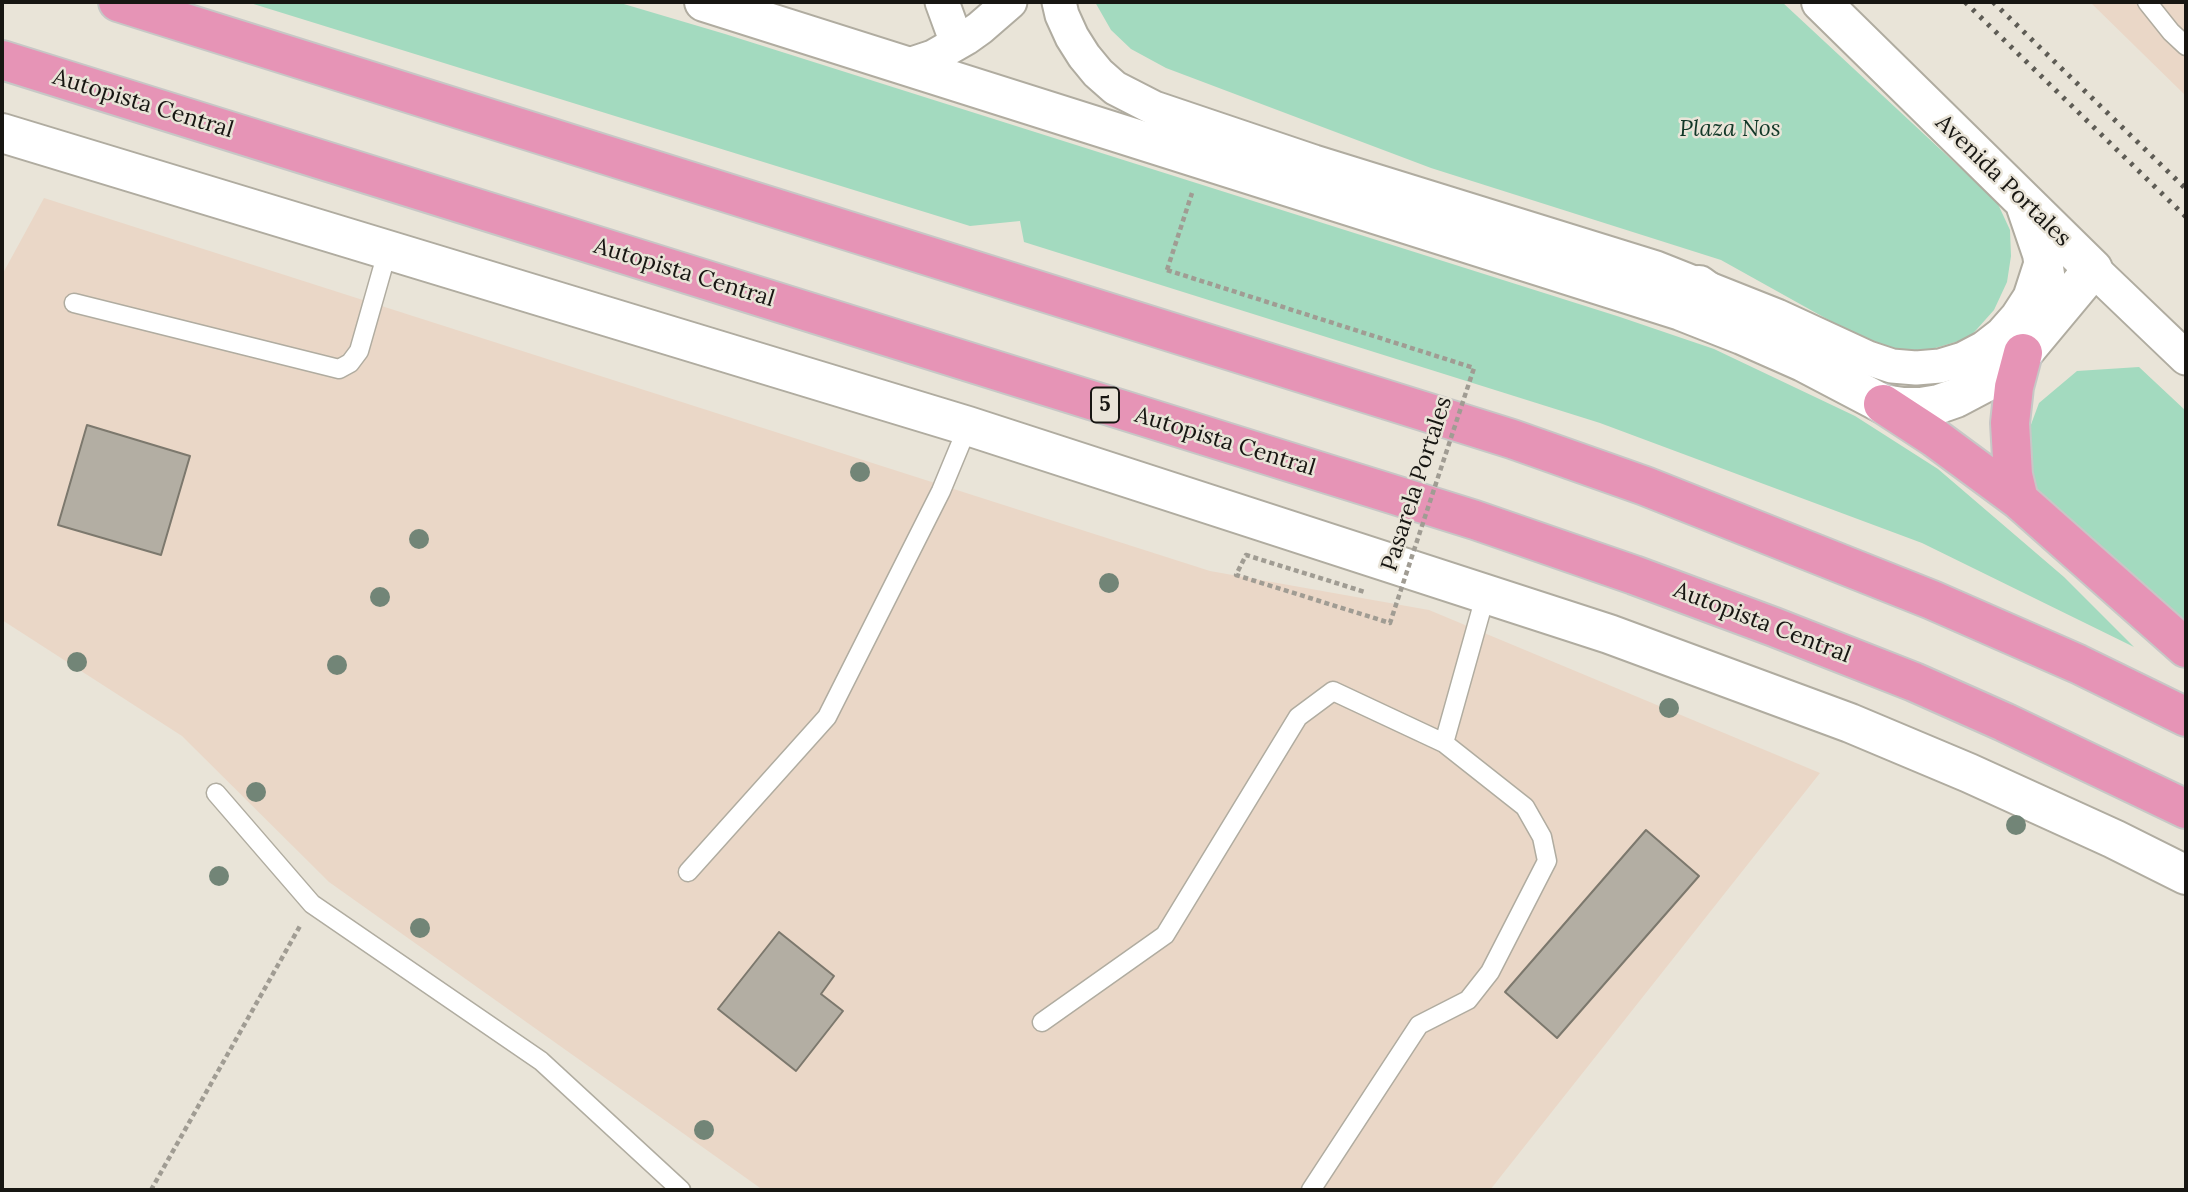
<!DOCTYPE html>
<html>
<head>
<meta charset="utf-8">
<style>
  body { margin:0 }
  #map { position:relative; width:2188px; height:1192px; overflow:hidden; background:#e9e4d8; font-family:Lora,serif }
  canvas { display:block }
  .frame { position:absolute; inset:0; border:4px solid #171612; pointer-events:none }
</style>
</head>
<body>
<div id="map">
<canvas width="2188" height="1192"></canvas>
<div class="frame"></div>
</div>
<script>
const context = document.querySelector('canvas').getContext('2d');
context.lineJoin = 'round';
function paint(path, color) {
  context.fillStyle = color;
  context.fill(path, 'evenodd');
}
function shape(rows) {
  const path = new Path2D();
  for (const r of rows) {
    path.moveTo(r[0], r[1]);
    for (let i = 2; i < r.length; i += 2) path.lineTo(r[i], r[i + 1]);
  }
  return path;
}
function trace(path, color, width, dash) {
  context.strokeStyle = color;
  context.lineWidth = width;
  context.lineCap = dash ? 'butt' : 'round';
  context.setLineDash(dash || []);
  context.stroke(path);
}
function label(font, color, halo, rows, align = 'center') {
  context.font = font + ' Lora,serif';
  context.lineWidth = 5;
  context.setLineDash([]);
  context.textBaseline = 'middle';
  context.strokeStyle = halo;
  context.fillStyle = color;
  for (const [text, x, y, turn = 0] of rows) {
    context.save();
    context.translate(x, y);
    context.rotate((+turn || 0) * Math.PI / 180);
    context.textAlign = isNaN(turn) ? turn : align;
    if (halo) context.strokeText(text, 0, 0);
    context.fillText(text, 0, 0);
    context.restore();
  }
}
paint(shape([
  [2090,2,2186,2,2186,96],
  [44,198,1210,571,1429,610,1820,773,1490,1190,763,1190,329,882,182,736,2,620,2,275]
]), '#ead7c7');
paint(shape([
  [247,2,617,2,725,34,1620,317,1714,349,1855,416,1938,469,2064,577,2134,647,1922,543,1600,423,1024,242,1020,221,970,226],
  [1095,2,1782,2,1997,202,2010,230,2011,256,2007,282,1994,310,1969,338,1925,351,1879,348,1721,260,1431,168,1166,68,1131,49,1111,30],
  [2139,367,2186,411,2186,630,2095,551,2034,487,2023,446,2039,403,2077,371]
]), '#a3dabf');
const building = shape([
  [87,425,190,456,161,555,58,525,87,425],
  [1646,830,1699,876,1557,1038,1505,992,1646,830],
  [779,932,834,976,821,994,843,1011,796,1071,718,1009,779,932]
]);
paint(building, '#b3aea3');
trace(building, '#7c786d', 2);
const lane = shape([
  [2147,2,2171,32,2186,46],
  [74,303,339,369,350,363,359,351,388,249],
  [1444,743,1486,593],
  [216,793,312,904,541,1061,681,1190],
  [688,872,827,717,941,491,968,426],
  [1042,1022,1165,935,1298,717,1333,691,1444,743,1525,807,1542,837,1547,861,1490,972,1468,1000,1419,1025,1311,1190]
]);
const street = shape([
  [942,2,957,43],
  [1059,2,1062,15,1072,37,1084,56,1098,73,1115,88,1154,108,1314,162,1656,268,1777,316,1868,358,1892,366,1916,368,1940,366,1963,359,1984,348,2002,334,2017,317,2030,297,2041,263],
  [906,66,933,57,966,38,980,28,1010,2],
  [2093,269,2186,358]
]);
const secondary = shape([
  [704,2,1681,311,1742,335,1803,362,1883,404,1903,407,1921,407,1939,404,1956,398,1992,379,2023,353,2093,269,1821,2],
  [2,133,968,426,1609,634,1850,723,1969,773,2114,839,2186,875],
  [2026,207,2042,254,2046,281,2045,309,2040,332],
  [1699,285,1754,325]
]);
const highway = shape([
  [118,2,1512,439,1645,486,1932,600,2078,664,2186,717],
  [2,60,1475,520,1634,575,1774,627,1914,682,2004,722,2186,809],
  [1883,404,1935,438,2019,500,2186,648],
  [2019,500,2013,475,2010,423,2014,387,2023,353]
]);
trace(lane, '#b0aca0', 21);
trace(street, '#b0aca0', 37);
trace(secondary, '#b0aca0', 42);
trace(highway, '#c7c7c6', 42);
trace(shape([
  [1167,270,1192,193],
  [151,1190,300,926]
]), '#a09c93', 4.5, [5, 3.5]);
trace(lane, '#fff', 18);
trace(street, '#fff', 33);
trace(secondary, '#fff', 38);
trace(highway, '#e694b6', 38);
trace(shape([
  [1965,2,2186,217],
  [1993,2,2186,189]
]), '#5e5c55', 5, [3.5, 7]);
trace(shape([
  [1167,270,1474,368,1390,623,1236,575,1246,555,1365,592]
]), '#a09c93', 4.5, [5, 3.5]);
context.fillStyle = '#728577';
for (const [x, y] of [
  [860,472],
  [419,539],
  [1109,583],
  [380,597],
  [77,662],
  [337,665],
  [1669,708],
  [256,792],
  [2016,825],
  [219,876],
  [420,928],
  [704,1130]
]) {
  context.beginPath();
  context.arc(x, y, 10, 0, 2 * Math.PI);
  context.fill();
}
for (const [x, y, w] of [
  [1105,405,28]
]) {
  const box = new Path2D();
  box.roundRect(x - w / 2, y - 17.5, w, 35, 5);
  context.fillStyle = '#e9e4d8';
  context.fill(box);
  trace(box, '#171612', 2);
}
label('bold 21px', '#171612', null, [
  ["5",1105,405]
]);
label('23px', '#171612', '#e9e4d8', [
  ["Autopista Central",143,104,17],
  ["Avenida Portales",2003,181,44],
  ["Autopista Central",684,273,17],
  ["Autopista Central",1225,442,17],
  ["Pasarela Portales",1417,484,-72],
  ["Autopista Central",1762,623,21]
]);
label('italic 23px', '#113727', '#e9e4d8', [
  ["Plaza Nos",1730,129]
]);
</script>
</body>
</html>
